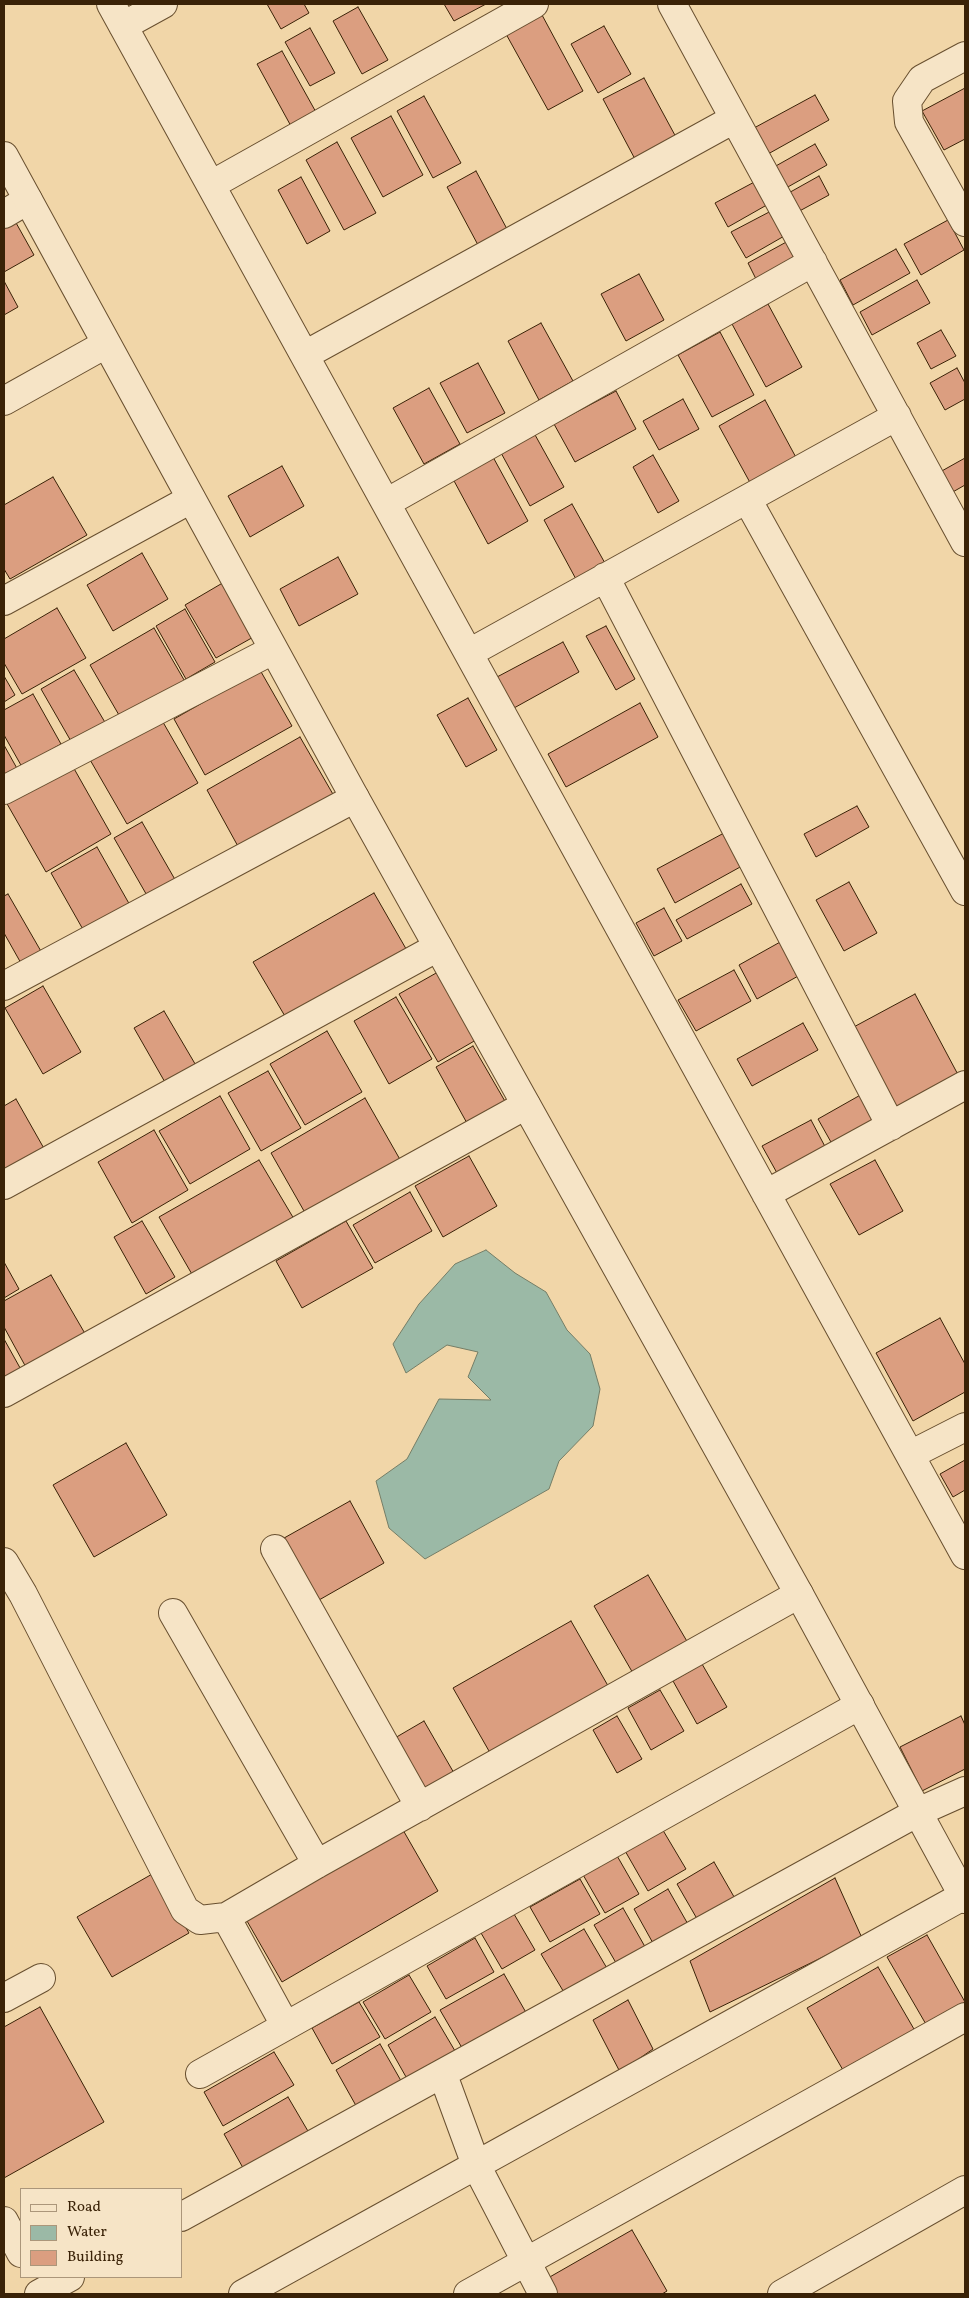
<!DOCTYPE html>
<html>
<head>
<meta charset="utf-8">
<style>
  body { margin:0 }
  #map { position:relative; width:969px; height:2298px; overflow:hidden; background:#f1d6a8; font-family:Vollkorn,serif }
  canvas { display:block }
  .frame { position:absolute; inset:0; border:5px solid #3a2207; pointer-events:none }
  .legend { position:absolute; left:20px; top:2188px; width:162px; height:90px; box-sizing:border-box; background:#f6e4c6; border:1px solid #ab967a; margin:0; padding:6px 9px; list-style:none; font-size:15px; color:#3a2207 }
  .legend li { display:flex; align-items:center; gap:10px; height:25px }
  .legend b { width:25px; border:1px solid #ab967a }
</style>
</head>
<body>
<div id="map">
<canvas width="969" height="2298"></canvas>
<div class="frame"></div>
<ul class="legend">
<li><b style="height:6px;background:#f6e4c6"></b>Road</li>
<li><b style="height:14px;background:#9bb9a6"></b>Water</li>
<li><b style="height:14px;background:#db9e80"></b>Building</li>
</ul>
</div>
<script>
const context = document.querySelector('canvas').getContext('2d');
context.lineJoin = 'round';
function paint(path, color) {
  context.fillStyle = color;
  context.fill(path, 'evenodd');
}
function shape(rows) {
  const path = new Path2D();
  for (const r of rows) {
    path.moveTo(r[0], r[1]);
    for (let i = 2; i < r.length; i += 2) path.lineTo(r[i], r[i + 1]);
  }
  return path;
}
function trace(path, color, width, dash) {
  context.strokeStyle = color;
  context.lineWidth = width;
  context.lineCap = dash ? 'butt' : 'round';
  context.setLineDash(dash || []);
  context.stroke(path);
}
const water = shape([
  [486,1250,515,1273,546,1292,567,1330,590,1354,600,1389,593,1426,559,1461,549,1489,425,1559,389,1528,376,1481,407,1459,439,1399,491,1400,468,1377,478,1352,447,1345,406,1373,393,1344,419,1304,455,1264,486,1250]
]);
paint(water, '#9bb9a6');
trace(water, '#747d66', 1);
const building = shape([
  [267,4,304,4,309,13,281,29,267,4],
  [444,4,486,4,454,21,444,4],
  [358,7,388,60,362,74,333,21,358,7],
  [542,15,583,91,548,110,506,34,542,15],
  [604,26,631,74,598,93,571,44,604,26],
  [310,28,335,73,310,86,285,42,310,28],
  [282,51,317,114,292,128,257,64,282,51],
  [644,78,677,139,636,161,603,99,644,78],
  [965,88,965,139,944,150,922,111,965,88],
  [815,95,829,120,768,154,754,128,815,95],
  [424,96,461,163,433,178,397,111,424,96],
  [391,116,423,175,383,197,351,138,391,116],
  [337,142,376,213,344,230,306,160,337,142],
  [815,144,827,165,786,188,774,167,815,144],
  [476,171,507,229,478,245,447,187,476,171],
  [819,176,829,195,794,214,785,195,819,176],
  [301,177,330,231,307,244,278,190,301,177],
  [760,179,772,202,728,227,715,203,760,179],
  [773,210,786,235,746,258,731,232,773,210],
  [948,220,964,250,921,275,904,244,948,220],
  [15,221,34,255,4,272,4,228,15,221],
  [790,240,803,263,760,287,748,263,790,240],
  [896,249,910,273,853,305,840,280,896,249],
  [639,274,664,320,626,341,601,294,639,274],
  [917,280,930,303,872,335,860,312,917,280],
  [4,281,18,307,4,315,4,281],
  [768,304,802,367,766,387,732,324,768,304],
  [541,323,573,381,539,400,508,341,541,323],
  [941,330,956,356,931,369,917,343,941,330],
  [720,332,754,395,712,417,678,355,720,332],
  [478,363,505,413,467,433,440,383,478,363],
  [957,368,965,383,965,399,945,410,930,383,957,368],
  [429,388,460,444,424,464,393,408,429,388],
  [616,391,636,429,575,462,554,424,616,391],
  [683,399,699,429,659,450,643,421,683,399],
  [765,400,799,463,753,488,719,426,765,400],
  [534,433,564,487,530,506,500,451,534,433],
  [653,455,679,501,658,513,633,467,653,455],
  [493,457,528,521,488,544,453,479,493,457],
  [965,458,965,485,951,493,940,472,965,458],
  [282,466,304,506,250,537,228,496,282,466],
  [53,477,87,535,10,579,4,569,4,505,53,477],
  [572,504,606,565,577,581,544,520,572,504],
  [142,553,168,599,113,631,87,585,142,553],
  [338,557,358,594,299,626,280,589,338,557],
  [226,581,257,635,216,658,185,605,226,581],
  [57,608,86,658,22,694,4,663,4,639,57,608],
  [185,609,215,662,186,679,156,626,185,609],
  [606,626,635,679,616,690,586,636,606,626],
  [154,628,187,685,123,722,90,665,154,628],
  [563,642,579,672,514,708,497,677,563,642],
  [74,670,106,724,72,743,41,689,74,670],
  [260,670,292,726,205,775,174,719,260,670],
  [4,676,15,695,4,702,4,676],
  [33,694,61,744,22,767,4,735,4,710,33,694],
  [468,698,497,750,466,767,437,715,468,698],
  [640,703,658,737,566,787,548,754,640,703],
  [160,717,198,783,127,824,89,758,160,717],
  [300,737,334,796,240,850,207,790,300,737],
  [4,745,19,772,4,780,4,745],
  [72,765,111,834,46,872,6,802,72,765],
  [857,806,869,827,816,857,804,834,857,806],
  [142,822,177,883,149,899,114,838,142,822],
  [724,833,742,866,675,903,657,869,724,833],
  [97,847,131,907,85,933,51,873,97,847],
  [849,882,877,933,844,951,816,900,849,882],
  [741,884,752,904,687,939,676,920,741,884],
  [374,893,409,954,289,1023,253,962,374,893],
  [8,894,42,953,22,965,4,933,4,896,8,894],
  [664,908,682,941,654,956,636,923,664,908],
  [782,941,800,975,757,999,739,965,782,941],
  [734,970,751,1001,696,1031,678,1000,734,970],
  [438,972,476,1040,438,1062,399,994,438,972],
  [43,986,81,1052,43,1074,5,1008,43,986],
  [915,994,963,1084,899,1119,850,1029,915,994],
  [396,997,432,1059,389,1084,354,1021,396,997],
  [164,1011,201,1074,170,1091,134,1028,164,1011],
  [803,1023,818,1050,752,1086,737,1059,803,1023],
  [327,1031,362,1092,305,1125,270,1064,327,1031],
  [473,1046,506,1103,468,1125,436,1067,473,1046],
  [268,1071,301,1128,261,1151,228,1093,268,1071],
  [864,1093,882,1126,836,1151,818,1119,864,1093],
  [220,1096,250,1149,190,1184,159,1131,220,1096],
  [365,1098,402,1163,308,1218,271,1153,365,1098],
  [16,1099,46,1152,4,1174,4,1106,16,1099],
  [811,1120,830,1156,782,1182,762,1146,811,1120],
  [154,1130,188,1190,132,1223,98,1162,154,1130],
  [469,1156,497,1206,443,1237,415,1186,469,1156],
  [259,1160,294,1219,193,1276,159,1217,259,1160],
  [875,1160,903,1211,859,1235,830,1184,875,1160],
  [410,1192,432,1231,375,1263,353,1225,410,1192],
  [142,1221,175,1277,146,1294,114,1237,142,1221],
  [346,1221,373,1268,302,1308,276,1261,346,1221],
  [4,1262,19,1289,4,1298,4,1262],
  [51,1275,87,1337,28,1371,4,1327,4,1301,51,1275],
  [940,1318,965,1364,965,1392,913,1421,876,1353,940,1318],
  [4,1339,24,1375,4,1387,4,1339],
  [126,1443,167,1515,94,1557,53,1485,126,1443],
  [965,1460,965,1490,953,1497,940,1474,965,1460],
  [350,1501,384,1563,312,1604,277,1542,350,1501],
  [648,1575,688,1643,634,1675,594,1606,648,1575],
  [571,1621,611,1691,493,1758,453,1688,571,1621],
  [702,1664,727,1707,697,1724,673,1681,702,1664],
  [660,1690,684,1731,651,1750,628,1708,660,1690],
  [617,1716,642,1759,617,1773,593,1730,617,1716],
  [961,1716,965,1725,965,1769,922,1791,900,1747,961,1716],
  [424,1721,458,1780,421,1800,388,1742,424,1721],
  [399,1823,438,1891,282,1982,243,1914,399,1823],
  [661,1827,686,1869,648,1891,624,1849,661,1827],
  [616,1854,639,1894,605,1913,582,1873,616,1854],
  [714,1862,737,1902,700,1924,677,1884,714,1862],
  [154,1873,189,1933,112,1977,77,1917,154,1873],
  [835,1878,862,1938,710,2012,690,1961,835,1878],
  [580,1879,600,1914,550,1942,530,1907,580,1879],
  [668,1889,689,1926,654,1945,634,1909,668,1889],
  [623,1908,648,1952,619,1968,594,1925,623,1908],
  [514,1914,535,1950,502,1969,481,1933,514,1914],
  [584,1929,608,1970,565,1994,541,1954,584,1929],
  [927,1935,965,2002,927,2026,887,1957,927,1935],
  [475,1938,494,1972,446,1999,427,1966,475,1938],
  [878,1967,918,2036,847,2077,807,2008,878,1967],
  [504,1974,528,2016,465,2053,440,2010,504,1974],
  [409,1975,431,2012,385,2039,363,2002,409,1975],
  [628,2000,653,2049,620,2072,593,2020,628,2000],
  [359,2002,380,2037,332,2064,312,2028,359,2002],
  [40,2007,104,2122,4,2178,4,2027,40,2007],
  [435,2017,458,2056,410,2084,388,2045,435,2017],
  [380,2044,404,2086,359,2111,336,2070,380,2044],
  [274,2052,294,2085,223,2126,204,2092,274,2052],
  [288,2097,312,2138,247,2175,224,2134,288,2097],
  [632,2230,667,2291,662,2294,557,2294,548,2278,632,2230]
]);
paint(building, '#db9e80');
trace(building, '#3a2207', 1);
const minor = shape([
  [111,4,965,1555],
  [672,4,965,542],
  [123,26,163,4],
  [965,56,922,79,907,101,909,122,965,222],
  [211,185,534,4],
  [4,214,28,200],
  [305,355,734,119],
  [4,401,106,344],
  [747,499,965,891],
  [386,503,813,262],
  [605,577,891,1126],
  [4,601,191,499],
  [469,653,897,416],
  [4,790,273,650],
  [4,986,355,798],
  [4,1185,438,947],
  [766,1194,965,1085],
  [4,1393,526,1105],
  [910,1455,965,1427],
  [275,1549,420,1807],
  [4,1562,23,1594,185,1910,200,1920,226,1917,317,1864,799,1594],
  [173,1613,317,1864],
  [226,1917,285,2025],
  [4,1998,41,1978],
  [200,2074,860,1705],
  [443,2075,476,2165,543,2294],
  [181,2217,918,1812,965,1791],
  [4,2221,21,2253],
  [39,2294,70,2277],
  [243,2294,963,1896],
  [468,2294,965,2017],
  [782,2294,965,2190]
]);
const tertiary = shape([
  [4,156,355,798,799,1594,965,1899]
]);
trace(minor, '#684f2f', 30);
trace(tertiary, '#684f2f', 30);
trace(minor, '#f6e4c6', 28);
trace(tertiary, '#f6e4c6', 28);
</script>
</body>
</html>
